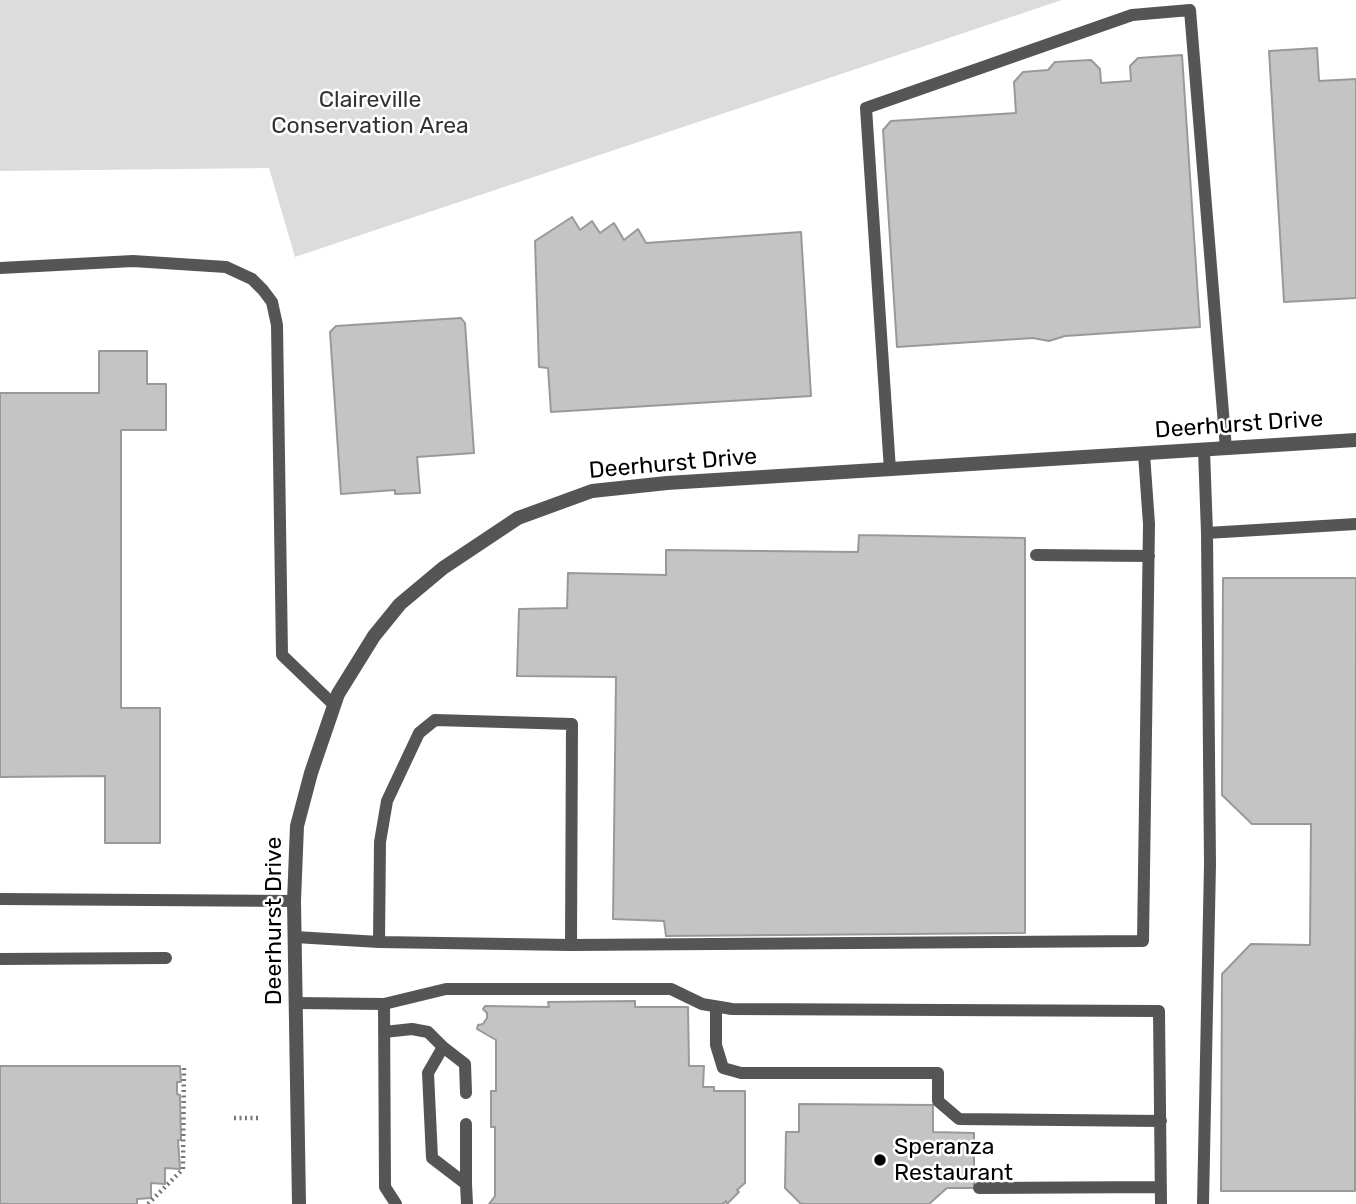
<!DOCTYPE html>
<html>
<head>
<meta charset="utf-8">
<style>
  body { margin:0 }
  canvas { display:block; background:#fff }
</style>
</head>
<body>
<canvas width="1356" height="1204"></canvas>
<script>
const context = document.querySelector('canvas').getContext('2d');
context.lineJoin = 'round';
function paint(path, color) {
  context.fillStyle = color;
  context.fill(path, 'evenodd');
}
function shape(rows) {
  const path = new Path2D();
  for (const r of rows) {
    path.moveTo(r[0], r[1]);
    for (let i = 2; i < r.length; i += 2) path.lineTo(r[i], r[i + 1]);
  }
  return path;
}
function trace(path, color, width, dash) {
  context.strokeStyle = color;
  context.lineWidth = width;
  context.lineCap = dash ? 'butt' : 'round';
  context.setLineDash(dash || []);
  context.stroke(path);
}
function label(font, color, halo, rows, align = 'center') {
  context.font = font + ' Rubik,sans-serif';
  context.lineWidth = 5;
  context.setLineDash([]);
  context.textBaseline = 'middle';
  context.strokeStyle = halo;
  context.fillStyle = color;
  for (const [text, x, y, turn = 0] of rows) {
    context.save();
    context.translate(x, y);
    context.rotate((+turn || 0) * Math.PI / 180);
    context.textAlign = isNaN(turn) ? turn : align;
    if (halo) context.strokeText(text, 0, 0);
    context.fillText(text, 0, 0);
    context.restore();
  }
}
paint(shape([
  [0,0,1062,0,295,257,269,168,0,171]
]), '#dcdcdc');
const building = shape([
  [1317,48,1319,81,1356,79,1356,298,1284,302,1269,51,1317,48],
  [1182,55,1200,327,1065,336,1049,341,1033,338,897,347,883,130,891,121,1016,113,1014,82,1023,72,1048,70,1055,62,1091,60,1100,69,1101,83,1131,81,1130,66,1138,58,1182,55],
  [572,217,580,230,592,221,600,233,614,223,624,240,638,229,646,243,801,232,811,396,551,412,548,368,539,367,535,241,572,217],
  [461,318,465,323,474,453,417,457,420,493,395,494,395,490,341,494,330,332,336,326,461,318],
  [99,351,147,351,147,384,166,384,166,430,121,430,121,708,160,708,160,843,105,843,105,776,0,777,0,393,99,393,99,351],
  [859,535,1025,538,1025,933,666,936,664,921,613,919,616,677,517,676,519,609,567,608,568,573,666,575,666,550,858,552,859,535],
  [1223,578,1356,578,1355,1191,1221,1191,1222,974,1251,944,1310,945,1311,824,1252,824,1222,795,1223,578],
  [635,1001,635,1007,688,1007,689,1066,704,1066,703,1087,714,1087,714,1091,745,1091,745,1183,737,1190,739,1192,727,1204,726,1201,723,1204,489,1204,495,1196,495,1127,491,1127,491,1091,496,1091,496,1040,477,1029,478,1025,483,1024,487,1018,487,1013,483,1009,485,1006,549,1007,548,1002,635,1001],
  [0,1066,180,1066,181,1082,177,1082,177,1094,180,1095,181,1140,178,1140,180,1169,165,1168,165,1184,151,1183,151,1198,137,1199,137,1204,0,1204,0,1066],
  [799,1104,933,1105,933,1132,974,1133,974,1188,947,1188,929,1204,801,1204,785,1188,786,1132,799,1132,799,1104]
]);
paint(building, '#c4c4c4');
trace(building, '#999', 2);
trace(shape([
  [234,1118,260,1118],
  [148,1204,183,1169,184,1065]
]), '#777', 4.5, [2, 3.5]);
trace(shape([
  [0,268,133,261,226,267,252,279,263,290,272,302,277,325,282,655,334,705],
  [1204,450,1207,533,1356,524],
  [890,470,866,108,1132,15,1190,10,1226,449],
  [1036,555,1149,556],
  [0,899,294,901],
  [295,937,379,942,571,945,1143,941,1149,524,1144,454],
  [379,942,380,842,387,801,419,733,435,720,572,724,571,945],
  [0,959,166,958],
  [296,1003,384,1004,446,989,671,989,702,1004,732,1009,1159,1011,1161,1204],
  [384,1004,385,1187,396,1204],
  [716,1007,716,1045,723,1068,741,1073,938,1073,938,1101,959,1119,1161,1121],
  [384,1032,412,1029,428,1032,443,1047,428,1073,432,1158,466,1184,467,1204],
  [443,1047,465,1064,466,1093],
  [466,1184,466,1124],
  [979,1188,1161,1187],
  [1203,1204,1210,864,1207,533]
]), '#555', 12);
trace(shape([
  [299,1204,294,901,297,826,311,773,338,694,374,636,400,604,443,568,518,518,592,491,667,483,1356,440]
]), '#555', 14);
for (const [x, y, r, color] of [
  [880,1160,7,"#000"]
]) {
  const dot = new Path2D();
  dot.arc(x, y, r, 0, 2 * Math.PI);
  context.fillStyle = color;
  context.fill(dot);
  trace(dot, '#fff', 2.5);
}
label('23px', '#333', '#fff', [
  ["Claireville",370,100],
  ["Conservation Area",370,126]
]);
label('23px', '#000', '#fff', [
  ["Deerhurst Drive",1239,425,-4],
  ["Deerhurst Drive",673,464,-5],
  ["Deerhurst Drive",274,921,-90]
]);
label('23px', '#000', '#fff', [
  ["Speranza",894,1147],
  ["Restaurant",894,1173]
], 'left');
</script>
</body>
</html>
